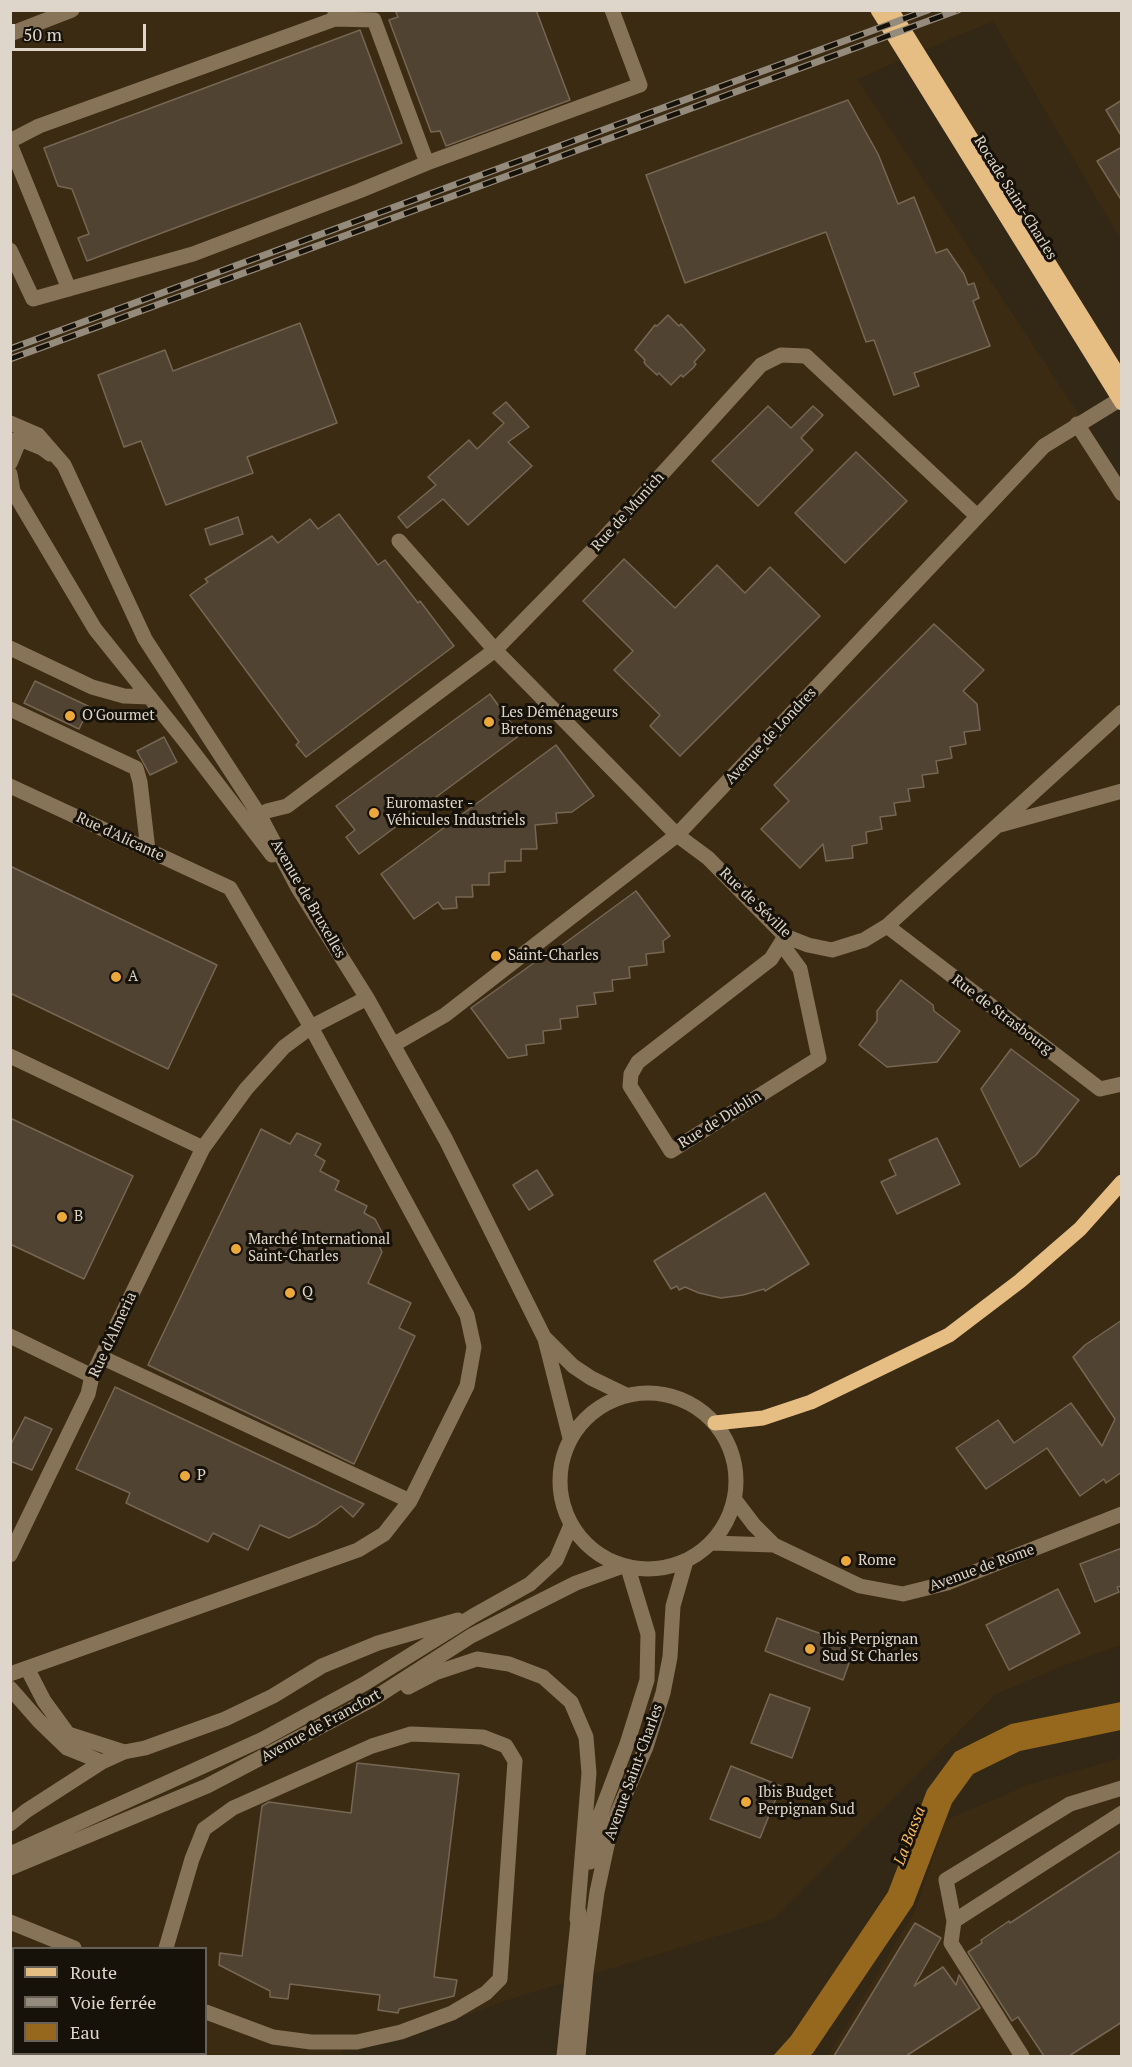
<!DOCTYPE html>
<html>
<head>
<meta charset="utf-8">
<style>
  body { margin:0 }
  #map { position:relative; width:1132px; height:2067px; overflow:hidden; background:#332715; font-family:"PT Serif",serif }
  canvas { display:block }
  .frame { position:absolute; inset:0; border:12px solid #ded6cb; pointer-events:none }
  .legend { position:absolute; left:12px; top:1947px; width:195px; height:108px; box-sizing:border-box; background:#161109; border:2px solid #666057; margin:0; padding:8px 10px; list-style:none; font-size:18px; color:#ded6cb }
  .legend li { display:flex; align-items:center; gap:12px; height:30px }
  .legend b { width:30px; border:2px solid #666057 }
  .scale { position:absolute; left:12px; top:24px; width:134px; height:27px; box-sizing:border-box; border:3px solid #ded6cb; border-top:0; padding-left:8px; font-size:18px; line-height:21px; white-space:nowrap; color:#ded6cb; -webkit-text-stroke:4px #161109; paint-order:stroke }
</style>
</head>
<body>
<div id="map">
<canvas width="1132" height="2067"></canvas>
<div class="frame"></div>
<ul class="legend">
<li><b style="height:8px;background:#e6bd83"></b>Route</li>
<li><b style="height:8px;background:#958b7d"></b>Voie ferrée</li>
<li><b style="height:16px;background:#95681e"></b>Eau</li>
</ul>
<div class="scale">50 m</div>
</div>
<script>
const context = document.querySelector('canvas').getContext('2d');
context.lineJoin = 'round';
function paint(path, color) {
  context.fillStyle = color;
  context.fill(path, 'evenodd');
}
function shape(rows) {
  const path = new Path2D();
  for (const r of rows) {
    if (r.length === 3) {
      path.moveTo(r[0] + r[2], r[1]);
      path.arc(r[0], r[1], r[2], 0, 2 * Math.PI);
      continue;
    }
    path.moveTo(r[0], r[1]);
    for (let i = 2; i < r.length; i += 2) path.lineTo(r[i], r[i + 1]);
  }
  return path;
}
function trace(path, color, width, dash) {
  context.strokeStyle = color;
  context.lineWidth = width;
  context.lineCap = dash ? 'butt' : 'round';
  context.setLineDash(dash || []);
  context.stroke(path);
}
function label(font, color, halo, rows, align = 'center') {
  context.font = font + ' "PT Serif",serif';
  context.lineWidth = 6;
  context.setLineDash([]);
  context.textBaseline = 'middle';
  context.strokeStyle = halo;
  context.fillStyle = color;
  for (const [text, x, y, turn = 0] of rows) {
    context.save();
    context.translate(x, y);
    context.rotate((+turn || 0) * Math.PI / 180);
    context.textAlign = isNaN(turn) ? turn : align;
    if (halo) context.strokeText(text, 0, 0);
    context.fillText(text, 0, 0);
    context.restore();
  }
}
paint(shape([
  [11,11,1121,11,1121,240,993,21,857,79,1121,478,1121,1645,1065,1665,996,1694,774,1919,517,1997,389,2043,343,2050,342,2056,11,2056],
  [14,1948,206,1948,206,2054,14,2054],
  [1121,1758,1121,2056,828,2056,915,1911,946,1820,1030,1784]
]), '#3c2b13');
paint(shape([
  [1121,1702,1121,1730,1020,1751,973,1774,952,1803,913,1905,813,2053,810,2056,773,2056,791,2036,888,1892,927,1790,955,1752,1011,1724]
]), '#95681e');
const building = shape([
  [395,10,536,10,570,100,446,146,440,131,431,132,389,20,398,17,395,10],
  [360,30,402,143,87,261,78,238,89,234,72,189,58,186,44,148,360,30],
  [848,100,878,154,898,204,914,197,936,253,947,249,964,274,968,285,974,283,979,298,973,301,990,346,914,373,919,386,894,395,874,340,866,342,826,232,685,283,646,175,848,100],
  [1122,100,1122,137,1106,110,1122,100],
  [1122,147,1122,201,1097,161,1122,147],
  [668,315,679,326,681,324,705,350,694,362,696,364,693,368,683,377,681,375,671,385,659,373,657,375,646,365,644,362,645,360,635,350,655,325,657,326,668,315],
  [300,323,337,423,247,457,253,473,166,505,141,441,124,447,98,375,165,350,173,371,300,323],
  [506,402,529,427,508,442,532,466,468,525,443,499,407,528,398,517,436,485,428,477,469,440,477,449,504,423,493,413,506,402],
  [768,406,791,428,813,406,823,415,801,438,813,450,758,506,712,461,768,406],
  [856,452,907,501,845,563,795,513,856,452],
  [339,514,378,565,385,560,418,603,420,601,454,646,306,757,296,745,299,742,190,595,208,582,205,579,272,536,278,543,310,519,318,529,339,514],
  [238,517,243,534,210,545,205,529,238,517],
  [624,559,675,608,717,565,745,593,770,567,820,616,680,756,650,726,660,715,614,670,633,651,583,601,624,559],
  [934,624,984,670,963,691,977,704,980,730,964,732,966,744,950,747,952,758,936,761,938,773,922,775,924,787,908,789,910,801,894,803,896,815,880,817,882,829,866,832,867,843,852,846,853,858,826,861,823,844,800,868,761,829,789,801,774,785,934,624],
  [35,681,90,707,79,729,24,703,35,681],
  [490,694,520,735,359,854,346,837,355,830,336,806,490,694],
  [164,737,177,762,150,775,137,751,164,737],
  [556,745,594,796,572,812,556,813,557,823,535,825,537,849,521,849,521,861,505,861,505,872,489,873,489,885,472,885,473,897,456,897,457,908,443,909,438,902,414,919,381,874,556,745],
  [10,866,217,965,168,1069,10,993,10,866],
  [636,891,670,936,663,941,664,952,646,954,647,965,629,967,630,978,612,980,613,991,594,993,596,1004,577,1006,578,1017,560,1019,561,1029,543,1031,544,1043,526,1045,527,1055,508,1058,471,1008,549,952,550,954,636,891],
  [901,980,933,1005,934,1011,960,1031,937,1062,887,1067,859,1045,877,1021,877,1011,901,980],
  [1011,1049,1079,1100,1036,1155,1020,1167,981,1089,1011,1049],
  [10,1118,133,1176,84,1279,10,1244,10,1118],
  [261,1129,290,1144,297,1133,321,1144,315,1155,325,1161,320,1171,339,1181,335,1190,367,1206,364,1213,375,1219,386,1240,378,1243,382,1252,368,1283,411,1303,399,1328,415,1336,354,1464,148,1365,261,1129],
  [937,1138,960,1184,897,1214,881,1182,896,1175,889,1160,937,1138],
  [537,1170,553,1195,529,1210,513,1185,537,1170],
  [765,1193,809,1264,765,1291,764,1289,743,1295,721,1298,699,1293,685,1287,679,1290,677,1286,671,1289,654,1261,765,1193],
  [1122,1320,1122,1472,1106,1483,1104,1479,1080,1496,1047,1448,986,1489,956,1448,998,1420,1014,1443,1071,1403,1102,1446,1115,1419,1073,1357,1085,1345,1122,1320],
  [115,1387,323,1485,364,1504,353,1517,341,1506,316,1525,289,1538,260,1525,248,1550,213,1533,208,1542,126,1503,130,1493,76,1469,115,1387],
  [25,1417,52,1429,32,1470,10,1461,10,1446,25,1417],
  [1122,1548,1122,1586,1117,1587,1119,1592,1095,1602,1080,1564,1122,1548],
  [1058,1589,1080,1633,1009,1670,986,1625,1058,1589],
  [777,1618,855,1646,843,1680,765,1651,777,1618],
  [770,1694,810,1708,792,1758,751,1743,770,1694],
  [357,1763,459,1774,434,1977,457,1980,454,1996,399,2009,398,2013,378,2010,380,1995,290,1984,288,1999,270,1997,270,1991,219,1965,220,1953,242,1956,262,1806,269,1802,351,1813,357,1763],
  [731,1766,781,1786,760,1838,710,1819,731,1766],
  [1122,1850,1122,2022,1069,2056,1044,2056,1018,2017,1012,2021,968,1952,982,1943,981,1940,1009,1921,1010,1923,1122,1850],
  [915,1923,941,1938,914,1986,943,1967,956,1985,959,1975,980,2008,906,2056,834,2056,915,1923]
]);
paint(building, '#514331');
trace(building, '#756753', 1.5);
trace(shape([
  [335,19,374,20,427,163],
  [10,34,72,10],
  [10,141,39,126,335,19,335,10],
  [10,144,69,289],
  [10,250,33,299,193,254,359,191,427,163,640,85,612,10],
  [10,423,38,435,64,465,145,639,260,816,298,888,367,998,446,1140,545,1339,570,1438],
  [1077,424,1122,494],
  [10,441,20,439,42,448,50,454],
  [10,463,20,439],
  [10,474,13,491,95,629,184,740,272,855],
  [399,541,495,650,677,835,708,858,785,936,808,945,832,950,864,940,887,926,1122,712],
  [10,648,92,687,124,696,150,697],
  [10,709,136,768,140,782,148,850],
  [10,786,230,888,311,1027,467,1315,474,1347,467,1386,410,1501,384,1534,358,1550,10,1674],
  [260,816,267,811,287,806,495,650,593,550,761,365,781,355,806,356,977,516],
  [1000,825,1122,791],
  [887,926,1100,1089,1122,1084],
  [781,943,800,969,819,1058,671,1151,630,1086,631,1074,638,1062,771,959,781,943,785,936],
  [393,1045,445,1015,677,835,1044,446,1122,398],
  [10,1056,203,1148],
  [10,1336,92,1376],
  [546,1339,573,1366,591,1378,626,1395],
  [101,1357,410,1501],
  [648,1481,88],
  [735,1500,754,1525,774,1545,860,1586,903,1594,947,1583,1122,1514],
  [711,1543,774,1545],
  [10,1555,88,1394,92,1376,203,1148,246,1089,284,1047,311,1027,367,998],
  [27,1668,44,1701,68,1734,124,1752],
  [408,1687,435,1673,477,1659,509,1664,543,1677,571,1702,586,1737,589,1773,577,1919],
  [10,1688,39,1721,67,1748,102,1762],
  [10,1824,26,1811,102,1762,124,1752,145,1748,225,1719,273,1696,322,1666,378,1643,458,1620],
  [10,1854,263,1739,364,1684,473,1616,530,1584,556,1560,571,1525],
  [590,1862,600,1815,627,1744,647,1680,648,1634,628,1568],
  [10,1868,207,1786,373,1699,471,1636,576,1583,623,1566],
  [954,1921,1122,1813],
  [10,1922,74,1948],
  [166,1948,192,1859,204,1829,233,1808,372,1746,411,1734,483,1737,506,1746,515,1761,500,1979,486,1993,452,2013,401,2032,357,2042,311,2042,273,2037,206,2012],
  [564,2056,579,1912],
  [578,2056,586,1972,597,1892,611,1827,646,1747,663,1693,670,1657,673,1606,686,1561],
  [1022,2056,951,1943,954,1921,946,1880,1070,1804,1122,1788]
]), '#877358', 15);
trace(shape([
  [878,10,1122,403],
  [891,10,1122,381],
  [715,1423,763,1418,811,1402,949,1335,1020,1281,1080,1229,1122,1182]
]), '#e6bd83', 15);
const rail = shape([
  [10,349,928,10],
  [10,359,958,10]
]);
trace(rail, '#958b7d', 7);
trace(rail, '#161109', 4.5, [14]);
for (const [x, y, r, color] of [
  [70,716,6,"#eca93b"],
  [489,722,6,"#eca93b"],
  [374,813,6,"#eca93b"],
  [496,956,6,"#eca93b"],
  [116,977,6,"#eca93b"],
  [62,1217,6,"#eca93b"],
  [236,1249,6,"#eca93b"],
  [290,1293,6,"#eca93b"],
  [185,1476,6,"#eca93b"],
  [846,1561,6,"#eca93b"],
  [810,1649,6,"#eca93b"],
  [746,1802,6,"#eca93b"]
]) {
  const dot = new Path2D();
  dot.arc(x, y, r, 0, 2 * Math.PI);
  context.fillStyle = color;
  context.fill(dot);
  trace(dot, '#161109', 2);
}
label('15px', '#ded6cb', '#161109', [
  ["Rocade Saint-Charles",1015,198,58],
  ["Rue de Munich",628,512,-48],
  ["Avenue de Londres",771,736,-47],
  ["Rue d'Alicante",120,837,25],
  ["Avenue de Bruxelles",308,899,60],
  ["Rue de Séville",755,903,44],
  ["Rue de Strasbourg",1002,1015,37],
  ["Rue de Dublin",720,1120,-32],
  ["Rue d'Almeria",113,1335,-65],
  ["Avenue de Rome",982,1568,-20],
  ["Avenue de Francfort",321,1726,-29],
  ["Avenue Saint-Charles",634,1772,-70]
]);
label('15px', '#ded6cb', '#161109', [
  ["Les Déménageurs",501,713],
  ["Bretons",501,730],
  ["O'Gourmet",82,716],
  ["Euromaster -",386,804],
  ["Véhicules Industriels",386,821],
  ["Saint-Charles",508,956],
  ["A",128,977],
  ["B",74,1217],
  ["Marché International",248,1240],
  ["Saint-Charles",248,1257],
  ["Q",302,1293],
  ["P",197,1476],
  ["Rome",858,1561],
  ["Ibis Perpignan",822,1640],
  ["Sud St Charles",822,1657],
  ["Ibis Budget",758,1793],
  ["Perpignan Sud",758,1810]
], 'left');
label('italic 16px', '#fcbc5d', '#161109', [
  ["La Bassa",910,1836,-69]
]);
</script>
</body>
</html>
